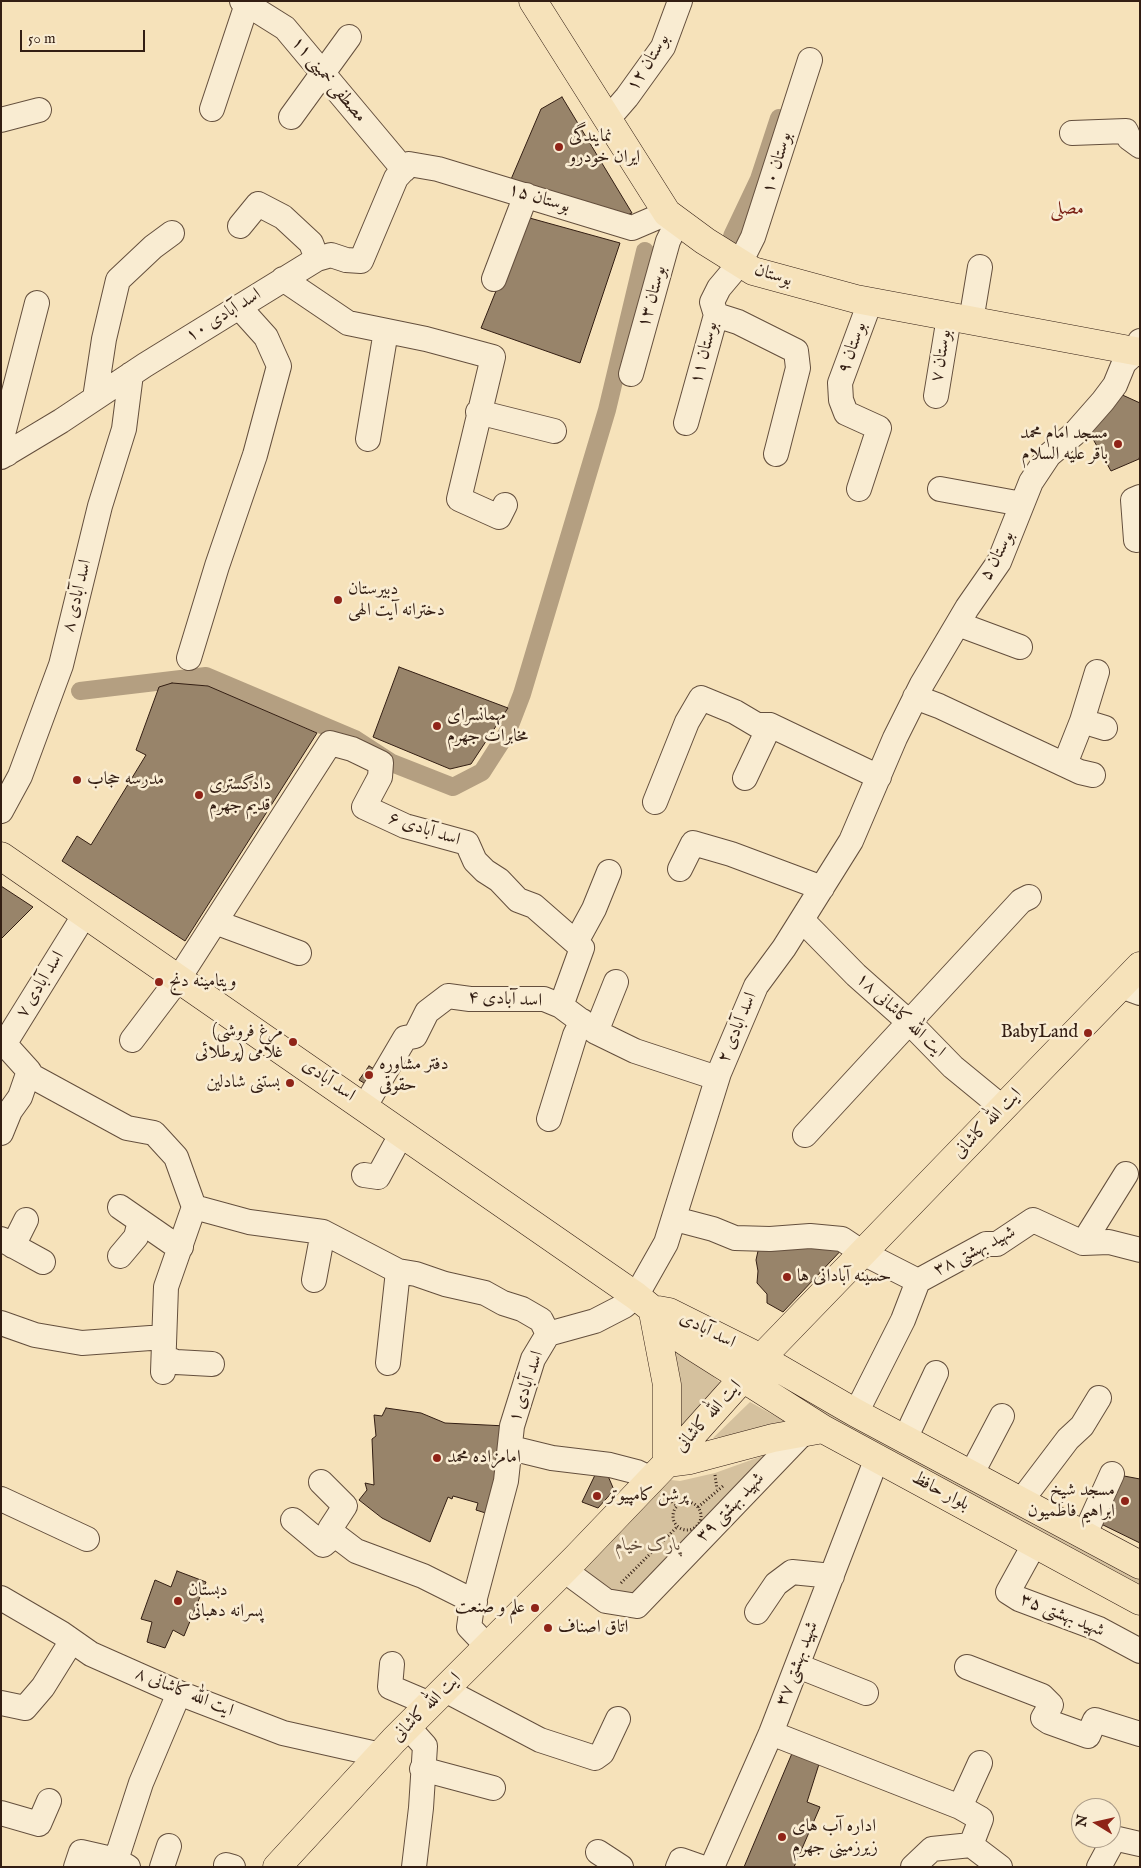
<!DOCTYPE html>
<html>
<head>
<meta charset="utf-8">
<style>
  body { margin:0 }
  #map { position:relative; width:1141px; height:1868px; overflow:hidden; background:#f6e2ba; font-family:"IM FELL English",serif }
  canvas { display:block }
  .frame { position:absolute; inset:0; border:2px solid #331e13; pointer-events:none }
  .north { position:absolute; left:1071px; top:1798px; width:50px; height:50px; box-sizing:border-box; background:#f9ecd2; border:1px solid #aa9a86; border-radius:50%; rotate:279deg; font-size:14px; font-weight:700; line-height:20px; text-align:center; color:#331e13 }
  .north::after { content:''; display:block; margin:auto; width:18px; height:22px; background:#8f2418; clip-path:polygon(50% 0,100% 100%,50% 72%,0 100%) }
  .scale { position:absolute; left:20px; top:30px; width:125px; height:22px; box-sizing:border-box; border:2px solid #331e13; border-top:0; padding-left:6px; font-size:15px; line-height:18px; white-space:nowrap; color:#331e13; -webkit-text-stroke:4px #f9ecd2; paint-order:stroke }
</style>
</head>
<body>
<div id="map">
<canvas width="1141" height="1868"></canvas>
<div class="frame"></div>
<div class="north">N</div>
<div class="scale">50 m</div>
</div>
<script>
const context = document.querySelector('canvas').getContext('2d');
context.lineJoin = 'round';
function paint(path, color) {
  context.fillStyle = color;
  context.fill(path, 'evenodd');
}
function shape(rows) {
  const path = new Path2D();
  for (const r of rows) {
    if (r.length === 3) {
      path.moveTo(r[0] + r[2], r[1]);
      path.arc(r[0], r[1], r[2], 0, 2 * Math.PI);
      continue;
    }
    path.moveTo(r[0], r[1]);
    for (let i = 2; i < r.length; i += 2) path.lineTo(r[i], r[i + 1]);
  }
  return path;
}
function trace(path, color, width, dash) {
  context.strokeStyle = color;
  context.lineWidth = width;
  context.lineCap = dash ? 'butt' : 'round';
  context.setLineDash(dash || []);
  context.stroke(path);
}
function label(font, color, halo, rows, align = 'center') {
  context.font = font + ' "IM FELL English",Amiri,serif';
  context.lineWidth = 5;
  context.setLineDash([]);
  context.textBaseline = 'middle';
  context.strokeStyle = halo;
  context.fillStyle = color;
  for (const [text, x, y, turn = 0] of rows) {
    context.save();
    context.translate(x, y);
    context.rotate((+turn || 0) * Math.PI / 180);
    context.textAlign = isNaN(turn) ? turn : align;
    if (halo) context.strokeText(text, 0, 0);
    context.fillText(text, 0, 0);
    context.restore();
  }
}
paint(shape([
  [673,1342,722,1384,676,1436],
  [792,1389,1140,1576,1140,1586,789,1394],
  [750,1402,793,1426,713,1438],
  [765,1455,772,1457,637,1601,606,1596,579,1576,671,1480,680,1481,715,1473]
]), '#d5c19e');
trace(shape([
  [732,236,759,179,779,118],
  [80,691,206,676,355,739,392,763,453,787,482,772,507,733,522,694,607,410,645,251]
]), '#b49f81', 18);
const building = shape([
  [562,97,632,213,617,219,509,184,541,109,562,97],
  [526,217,620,243,580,363,481,328,526,217],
  [1118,393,1140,403,1140,455,1139,459,1111,471,1089,432,1118,393],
  [399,667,508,708,471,764,450,769,373,737,399,667],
  [172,683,208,686,317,733,185,941,62,861,77,836,91,845,146,755,136,750,159,687,172,683],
  [1,886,33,907,1,939,1,886],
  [369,1066,378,1071,369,1086,359,1080,369,1066],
  [760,1242,847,1244,783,1312,767,1303,767,1294,757,1283,758,1271,756,1260,760,1242],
  [386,1408,421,1413,445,1423,506,1426,492,1515,476,1510,478,1503,453,1496,452,1499,448,1497,430,1542,382,1518,359,1500,367,1490,365,1483,374,1485,372,1439,376,1436,374,1415,382,1416,386,1408],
  [596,1473,608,1476,614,1490,598,1508,582,1502,596,1473],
  [1124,1476,1140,1479,1140,1543,1099,1523,1124,1476],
  [177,1571,206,1582,184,1636,173,1630,165,1648,147,1642,152,1622,141,1619,155,1580,171,1587,177,1571],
  [793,1751,820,1761,807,1802,820,1807,794,1867,744,1867,793,1751]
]);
paint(building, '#98846a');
trace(building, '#331e13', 1);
const minor = shape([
  [242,1,285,28,404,170],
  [212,109,247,4],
  [291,117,349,37],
  [608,119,627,97,663,47,680,1],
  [1,120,39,110],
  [1072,133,1126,131,1129,138,1140,146],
  [240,226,258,204,283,217,311,243,317,259],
  [283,279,348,323,426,339,493,357,459,499,499,517,505,505],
  [494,279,526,195],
  [716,315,738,322,796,351,798,368,776,454],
  [971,321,980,267],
  [631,374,668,241,678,221],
  [936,396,949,317],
  [95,398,104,339,118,280,153,247,172,233],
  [478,412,554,431],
  [686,423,716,315,712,302,719,288,740,263,753,237,810,60],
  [368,439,386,331],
  [7,454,2,438,37,303],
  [1,457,61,421,145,365,317,259,331,255,346,260,361,261,396,178,409,164,438,169,632,228,667,213],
  [859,489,879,428,846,413,841,400,840,383,870,302],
  [940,489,1022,504],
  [1136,540,1133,500,1140,497],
  [958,624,1020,647],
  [189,658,217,566,255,455,279,366,266,337,239,307],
  [915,697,939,706,1080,772,1093,775],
  [1082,721,1105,728],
  [1065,764,1082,721,1097,672],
  [745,778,770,725,879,777],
  [655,802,687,722,701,698,735,712,757,725,770,725],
  [1,811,20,776,61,665,100,506,124,429,131,374],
  [680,869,693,843,731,854,822,888],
  [802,920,856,975,910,1023,953,1067,1003,1108],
  [215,922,299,953],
  [576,942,594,909,609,872],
  [1121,986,1140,993],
  [596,1032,616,982],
  [1,1040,29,1071,20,1097,10,1111,1,1133],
  [132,1040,179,978,330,743,352,749,381,763,380,777,364,807,405,826,467,843,475,861,485,871,499,880,518,900,534,906,582,948,561,1006],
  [5,1043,85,914],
  [28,1074,127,1128,154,1133,176,1157,194,1207,166,1287,163,1372],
  [365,1106,405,1038,415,1036,427,1012,448,996,470,999,544,999,561,1006,596,1032,635,1051,717,1078],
  [549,1119,575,1035,582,1021],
  [805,1135,1021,901,1029,897],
  [364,1175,378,1177,402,1133],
  [120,1207,172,1243,181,1247],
  [194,1207,249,1222,323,1232,398,1271,416,1274,445,1284,485,1293,503,1303,522,1309,541,1320,548,1334],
  [675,1219,713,1229,735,1238,770,1239,810,1236,842,1239,863,1253,918,1281],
  [1,1239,43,1262],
  [1083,1243,1126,1174],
  [13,1246,26,1220],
  [120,1256,136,1237,140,1221],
  [314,1280,323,1232],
  [1,1323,35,1335,82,1343,164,1337],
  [164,1357,176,1362,212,1364],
  [388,1363,398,1271],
  [856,1413,903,1320,918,1281,986,1244,997,1244,1033,1220,1083,1243,1109,1242,1140,1250],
  [905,1439,936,1373],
  [511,1448,552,1458,610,1465,637,1472,652,1479],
  [971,1475,1002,1416],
  [321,1482,345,1506,330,1529,335,1535,356,1551,423,1576,475,1602],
  [1,1499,87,1539],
  [1021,1501,1068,1439,1082,1426,1099,1398],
  [293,1520,323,1545,335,1535],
  [1084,1536,1112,1474],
  [1035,1543,1008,1592,1019,1599,1099,1629,1140,1651],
  [564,1570,606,1601,637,1606,804,1432],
  [1,1598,61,1633,91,1654,179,1693,283,1733,381,1755],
  [757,1612,776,1584,792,1572,832,1576],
  [488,1647,469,1627,471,1613,506,1481,512,1426,533,1359,548,1334,595,1321,624,1306,636,1296,666,1243,719,1073,756,986,784,948,851,841,895,738,922,684,967,608,999,562,1031,482,1049,455,1074,434,1103,401,1115,385,1124,363,1136,352,1140,341],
  [392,1664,390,1687,430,1704],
  [798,1666,866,1693],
  [967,1667,1042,1696,1051,1705,1043,1718,1049,1722,1088,1736,1095,1720,1140,1734],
  [445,1690,540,1740,595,1758,602,1753,618,1719],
  [1,1703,25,1708,43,1687,71,1642],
  [408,1727,425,1746,421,1808,414,1867],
  [771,1733,960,1807,981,1819,971,1845,1000,1867],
  [422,1769,493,1788],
  [960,1807,980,1763],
  [1,1813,39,1824,49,1801],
  [598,1852,621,1867],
  [116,1860,141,1783,179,1693],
  [226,1865,233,1867],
  [76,1867,81,1852,116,1860,128,1867],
  [162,1867,169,1846],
  [678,1867,681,1860,701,1867],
  [712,1867,771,1733,877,1458],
  [913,1867,932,1849,971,1845],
  [1099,1867,1113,1841,1118,1839,1140,1844]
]);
const major = shape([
  [533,1,667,213,705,241,753,271,856,299,1140,352],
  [1,856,636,1296,652,1309,661,1325,689,1344,823,1429,1140,1601],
  [658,1310,669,1312,761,1358,856,1413,1140,1565],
  [653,1312,667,1385,667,1463,690,1460,773,1438,823,1429],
  [277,1867,394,1740,576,1558,667,1463,761,1358,1140,966]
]);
trace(minor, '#644f3d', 26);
trace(major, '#331e13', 29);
trace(shape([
  [715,1475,717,1489],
  [664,1495,677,1506],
  [687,1516,14],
  [698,1507,723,1486],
  [621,1583,677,1527]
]), '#331e13', 3, [1, 2.5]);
trace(minor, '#f9ecd2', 24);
trace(major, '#f6e2ba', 28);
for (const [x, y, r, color] of [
  [559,147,5,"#8f2418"],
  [1118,444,5,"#8f2418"],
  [338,600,5,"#8f2418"],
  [437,726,5,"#8f2418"],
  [77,780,5,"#8f2418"],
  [199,795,5,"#8f2418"],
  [159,982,5,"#8f2418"],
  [1088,1033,5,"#8f2418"],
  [293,1042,5,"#8f2418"],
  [369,1075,5,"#8f2418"],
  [290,1083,5,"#8f2418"],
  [787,1277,5,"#8f2418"],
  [437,1458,5,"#8f2418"],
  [597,1496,5,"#8f2418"],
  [1125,1501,5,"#8f2418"],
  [178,1601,5,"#8f2418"],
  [535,1608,5,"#8f2418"],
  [548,1628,5,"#8f2418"],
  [782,1837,5,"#8f2418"]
]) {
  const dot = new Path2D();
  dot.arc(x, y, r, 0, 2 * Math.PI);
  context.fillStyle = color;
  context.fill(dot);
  trace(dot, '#f9ecd2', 2);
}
label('18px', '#331e13', '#f9ecd2', [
  ["۱۲ بوستان",649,63,-58],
  ["مصطفی خمینی ۱۱",328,80,50],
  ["بوستان ۱۰",778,163,-73],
  ["بوستان ۱۵",539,199,17],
  ["بوستان",773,276,18],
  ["بوستان ۱۳",653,297,-74],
  ["اسد آبادی ۱۰",224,316,-32],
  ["بوستان ۹",853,348,-70],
  ["بوستان ۱۱",705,353,-75],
  ["بوستان ۷",942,356,-80],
  ["بوستان ۵",998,556,-62],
  ["اسد آبادی ۸",78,596,-76],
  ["اسد آبادی ۶",424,830,18],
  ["اسد آبادی ۷",41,985,-58],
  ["اسد آبادی ۴",505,1000,3],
  ["ایت الله کاشانی ۱۸",900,1016,43],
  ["اسد آبادی ۲",738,1028,-67],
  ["اسد آبادی",328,1081,35],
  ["ایت الله کاشانی",988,1124,-46],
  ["شهید بهشتی ۳۸",975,1252,-27],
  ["اسد آبادی",707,1331,27],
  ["اسد آبادی ۱",527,1387,-71],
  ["ایت الله کاشانی",709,1417,-48],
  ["بلوار حافظ",940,1492,28],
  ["شهید بهشتی ۳۹",731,1508,-46],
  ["شهید بهشتی ۳۵",1062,1616,22],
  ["شهید بهشتی ۳۷",798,1664,-69],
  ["ایت الله کاشانی ۸",184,1693,22],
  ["ایت الله کاشانی",427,1708,-45]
]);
label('18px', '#331e13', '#f9ecd2', [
  ["نمایندگی",569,137],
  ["ایران خودرو",569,158],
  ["مسجد امام محمد",1108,434,"right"],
  ["باقر علیه السلام",1108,455,"right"],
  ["دبیرستان",348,590],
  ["دخترانه آیت الهی",348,611],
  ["مهمانسرای",447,716],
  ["مخابرات جهرم",447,737],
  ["مدرسه حجاب",87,780],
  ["دادگستری",209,785],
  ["قدیم جهرم",209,806],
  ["ویتامینه دنج",169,982],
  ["(مرغ فروشی",283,1032,"right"],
  ["غلامی (پرطلائی",283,1053,"right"],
  ["BabyLand",1078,1033,"right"],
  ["دفتر مشاوره",379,1065],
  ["حقوقی",379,1086],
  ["بستنی شادلین",280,1083,"right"],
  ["حسینه آبادانی ها",797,1277],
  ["امامزاده محمد",447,1458],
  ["مسجد شیخ",1115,1491,"right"],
  ["ابراهیم فاطمیون",1115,1512,"right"],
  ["پرشن کامپیوتر",607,1496],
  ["دبستان",188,1591],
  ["پسرانه دهبانی",188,1612],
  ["علم و صنعت",525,1608,"right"],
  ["اتاق اصناف",558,1628],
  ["اداره آب های",792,1827],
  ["زیرزمینی جهرم",792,1848]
], 'left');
label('italic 18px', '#644f3d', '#f9ecd2', [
  ["پارک خیام",648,1546]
]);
label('19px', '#7a1f14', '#f9ecd2', [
  ["مصلی",1067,210]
]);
</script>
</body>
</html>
